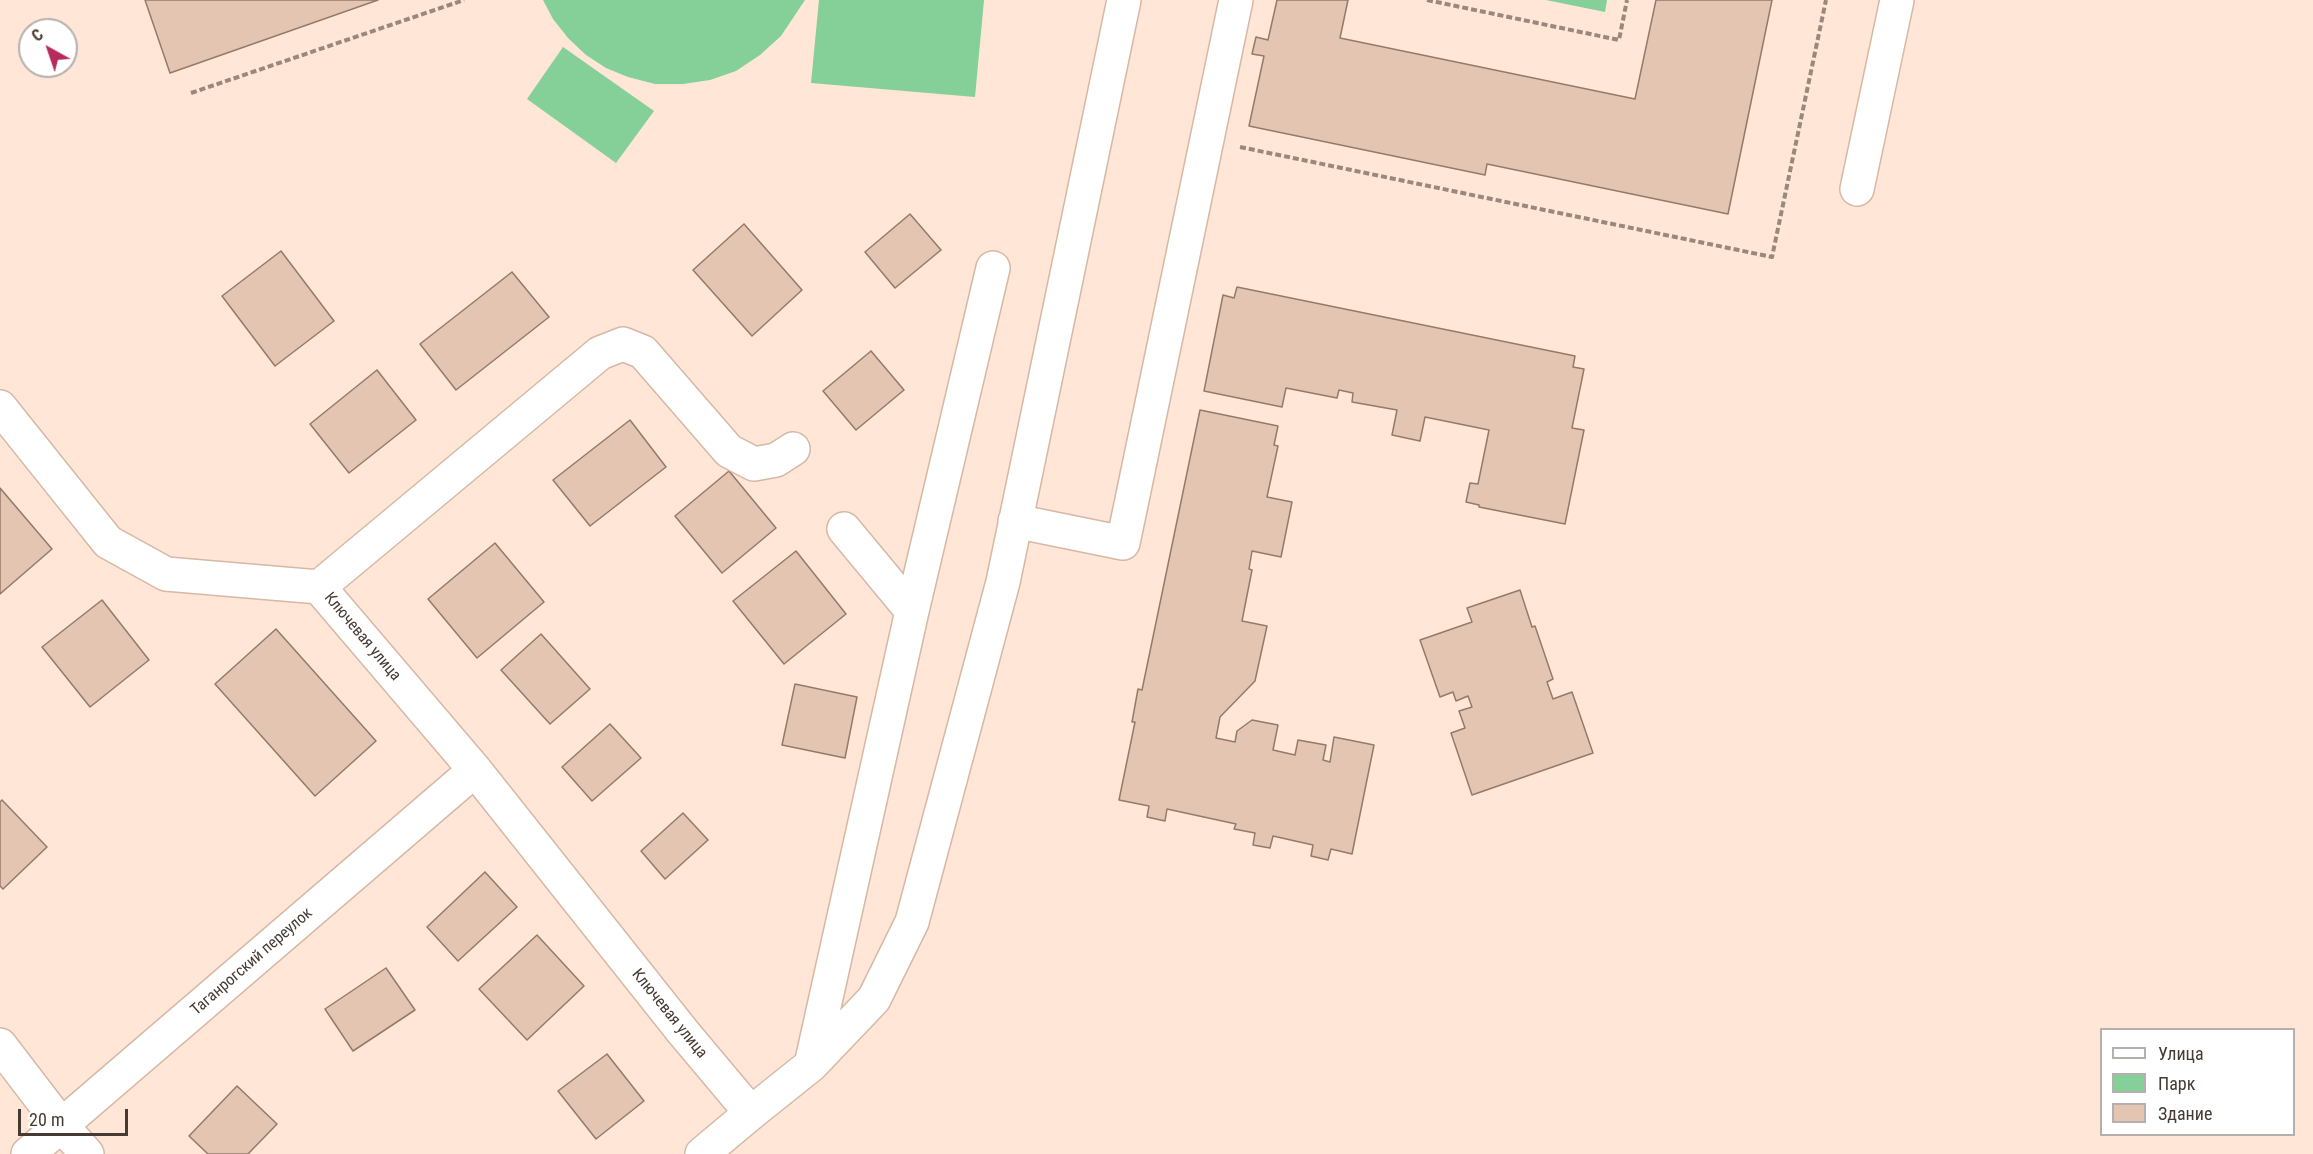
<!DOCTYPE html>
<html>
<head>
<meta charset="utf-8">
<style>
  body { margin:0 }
  #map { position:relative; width:2313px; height:1154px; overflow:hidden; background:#ffe6d6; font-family:"Roboto Condensed",sans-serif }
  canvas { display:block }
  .legend { position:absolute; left:2100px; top:1028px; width:195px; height:108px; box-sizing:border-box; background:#fff; border:2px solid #b5b0ad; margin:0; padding:8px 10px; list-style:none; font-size:18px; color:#463a32 }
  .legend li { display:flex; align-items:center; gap:12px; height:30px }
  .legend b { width:30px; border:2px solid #b5b0ad }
  .north { position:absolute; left:18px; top:18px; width:60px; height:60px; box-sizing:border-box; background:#fff; border:2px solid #b5b0ad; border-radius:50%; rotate:320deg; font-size:16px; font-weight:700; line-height:24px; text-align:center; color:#463a32 }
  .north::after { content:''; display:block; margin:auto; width:21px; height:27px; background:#b82a5d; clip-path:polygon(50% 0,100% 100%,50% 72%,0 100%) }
  .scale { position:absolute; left:18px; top:1109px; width:110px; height:27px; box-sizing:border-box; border:3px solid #463a32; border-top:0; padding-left:8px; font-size:18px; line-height:21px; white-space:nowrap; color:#463a32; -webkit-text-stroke:4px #fff; paint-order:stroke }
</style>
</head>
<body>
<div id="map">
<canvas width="2313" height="1154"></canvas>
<ul class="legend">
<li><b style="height:8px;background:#fff"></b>Улица</li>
<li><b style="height:16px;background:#85cf98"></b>Парк</li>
<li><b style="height:16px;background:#e3c5b2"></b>Здание</li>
</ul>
<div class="north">С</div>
<div class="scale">20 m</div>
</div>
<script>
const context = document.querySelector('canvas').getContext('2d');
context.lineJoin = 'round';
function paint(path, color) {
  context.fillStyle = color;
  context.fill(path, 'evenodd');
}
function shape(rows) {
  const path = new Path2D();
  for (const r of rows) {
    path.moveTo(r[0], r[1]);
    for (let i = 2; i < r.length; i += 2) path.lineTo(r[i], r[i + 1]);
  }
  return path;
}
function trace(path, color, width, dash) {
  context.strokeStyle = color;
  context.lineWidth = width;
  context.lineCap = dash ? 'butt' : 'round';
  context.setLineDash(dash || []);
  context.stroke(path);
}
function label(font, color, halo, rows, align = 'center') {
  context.font = font + ' "Roboto Condensed",sans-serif';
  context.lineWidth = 4.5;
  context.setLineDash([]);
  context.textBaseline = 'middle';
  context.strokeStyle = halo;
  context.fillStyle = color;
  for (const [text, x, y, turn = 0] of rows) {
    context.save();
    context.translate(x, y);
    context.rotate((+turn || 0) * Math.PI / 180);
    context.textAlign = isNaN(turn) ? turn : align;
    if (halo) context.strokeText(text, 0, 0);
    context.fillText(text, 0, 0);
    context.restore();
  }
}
paint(shape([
  [543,0,805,0,781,36,760,55,736,71,710,80,683,84,655,84,628,77,606,68,586,55,568,38,553,19],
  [819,0,984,0,975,97,811,83],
  [1546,0,1607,0,1605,12],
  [563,47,654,111,616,163,527,99]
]), '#85cf98');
const building = shape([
  [145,0,378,0,170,73,145,0],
  [1277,0,1348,0,1340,38,1635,99,1656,0,1772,0,1728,214,1487,164,1485,175,1249,126,1264,56,1252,54,1256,37,1268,40,1277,0],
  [910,214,941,250,895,288,865,252,910,214],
  [744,224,802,290,752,336,693,270,744,224],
  [281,251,334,321,275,366,222,296,281,251],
  [512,272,549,317,456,390,420,344,512,272],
  [1237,287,1575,356,1573,367,1584,369,1572,428,1584,430,1565,524,1479,507,1479,505,1466,502,1470,483,1478,484,1489,430,1425,417,1420,441,1392,435,1397,410,1352,402,1353,393,1339,390,1337,398,1286,388,1282,407,1204,391,1223,295,1234,298,1237,287],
  [871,351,904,390,856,430,823,391,871,351],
  [377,370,416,420,349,473,310,424,377,370],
  [1200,410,1278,426,1274,445,1278,446,1267,497,1292,502,1281,557,1252,551,1249,569,1252,570,1242,621,1267,626,1255,681,1220,717,1216,738,1235,742,1237,731,1252,720,1278,725,1273,750,1295,755,1298,740,1326,745,1323,760,1330,762,1334,737,1374,745,1352,854,1331,849,1328,860,1311,856,1313,845,1273,836,1270,848,1253,845,1255,833,1234,829,1236,824,1167,809,1165,821,1147,817,1149,806,1119,800,1135,722,1132,722,1138,689,1142,690,1200,410],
  [630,420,666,467,590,526,553,480,630,420],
  [729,471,776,528,722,573,675,516,729,471],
  [0,488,52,549,0,594,0,488],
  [495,543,544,602,477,658,428,599,495,543],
  [796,551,846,614,784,664,733,601,796,551],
  [1520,590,1532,627,1535,626,1553,679,1547,682,1553,699,1572,692,1593,753,1472,795,1451,733,1465,728,1459,711,1472,707,1468,696,1456,701,1453,692,1440,697,1420,640,1472,622,1467,608,1520,590],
  [102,600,149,660,90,707,42,647,102,600],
  [276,629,376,741,315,796,215,684,276,629],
  [541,634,590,689,550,724,501,670,541,634],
  [795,684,857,697,845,758,782,745,795,684],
  [610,724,641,758,592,801,562,767,610,724],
  [2,800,47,847,3,889,0,886,0,802,2,800],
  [683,813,708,840,665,879,641,851,683,813],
  [485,872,517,907,458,961,427,927,485,872],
  [537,935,584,986,527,1040,479,989,537,935],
  [386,968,415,1010,353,1051,325,1009,386,968],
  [607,1054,644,1101,596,1139,558,1091,607,1054],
  [237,1086,277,1124,248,1154,208,1154,189,1136,237,1086]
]);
paint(building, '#e3c5b2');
trace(building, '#967a69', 1.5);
const minor = shape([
  [1857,189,1897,0],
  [0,407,108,542,166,574,319,587],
  [1015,521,1123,543,1236,0],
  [844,529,912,611],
  [0,1045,62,1126,87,1154],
  [811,1065,874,999,912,922,1003,582,1124,0],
  [751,1113,811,1065,912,611,993,268],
  [28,1154,475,770],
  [702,1154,751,1113,683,1032,475,770,319,587,600,353,623,344,643,352,729,451,754,464,776,460,793,449]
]);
trace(minor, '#d6b8a5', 36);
trace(shape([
  [1427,0,1619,40,1627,0],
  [191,93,464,0],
  [1240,147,1772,257,1826,0]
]), '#9a887c', 4, [6, 3]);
trace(minor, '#fff', 33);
label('16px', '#463a32', '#fff', [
  ["Ключевая улица",362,637,50],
  ["Таганрогский переулок",252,962,-41],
  ["Ключевая улица",669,1014,51]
]);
</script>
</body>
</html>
